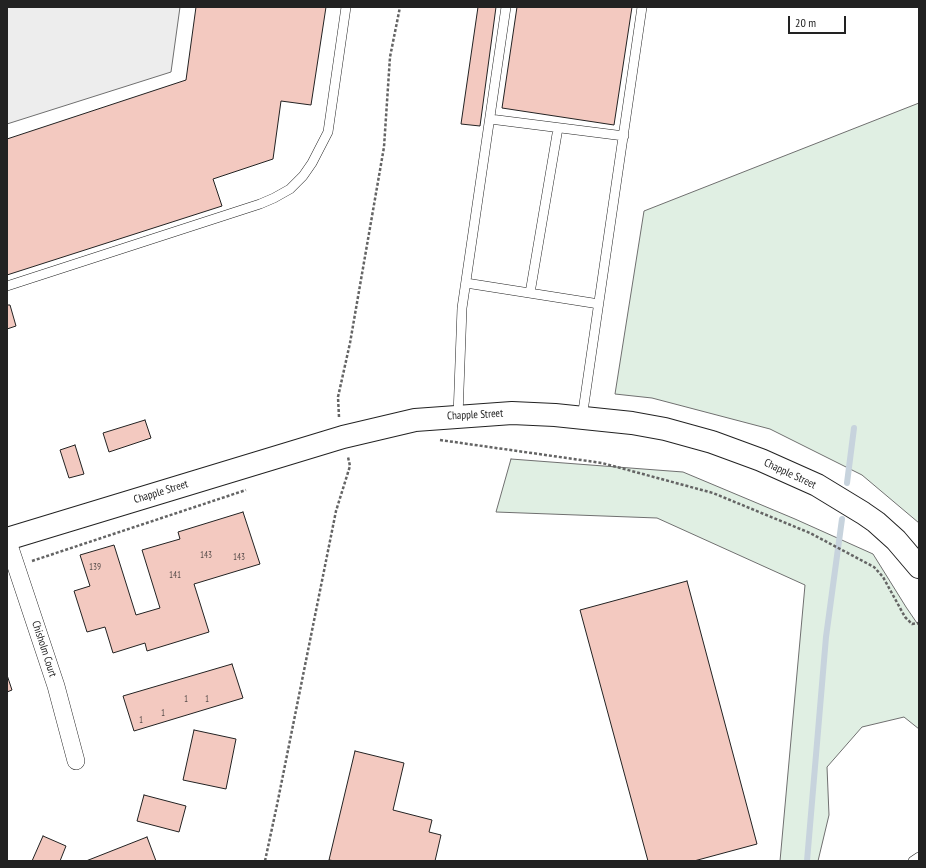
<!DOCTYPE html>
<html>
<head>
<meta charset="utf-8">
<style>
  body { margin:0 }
  #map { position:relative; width:926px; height:868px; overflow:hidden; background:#fff; font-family:"PT Sans Narrow",sans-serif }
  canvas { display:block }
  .frame { position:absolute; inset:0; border:8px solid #222; pointer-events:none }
  .scale { position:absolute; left:788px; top:16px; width:58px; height:18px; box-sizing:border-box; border:2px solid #222; border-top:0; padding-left:5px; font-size:12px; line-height:14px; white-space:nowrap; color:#222; -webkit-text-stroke:3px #fff; paint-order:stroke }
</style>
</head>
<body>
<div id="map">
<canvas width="926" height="868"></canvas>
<div class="frame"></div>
<div class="scale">20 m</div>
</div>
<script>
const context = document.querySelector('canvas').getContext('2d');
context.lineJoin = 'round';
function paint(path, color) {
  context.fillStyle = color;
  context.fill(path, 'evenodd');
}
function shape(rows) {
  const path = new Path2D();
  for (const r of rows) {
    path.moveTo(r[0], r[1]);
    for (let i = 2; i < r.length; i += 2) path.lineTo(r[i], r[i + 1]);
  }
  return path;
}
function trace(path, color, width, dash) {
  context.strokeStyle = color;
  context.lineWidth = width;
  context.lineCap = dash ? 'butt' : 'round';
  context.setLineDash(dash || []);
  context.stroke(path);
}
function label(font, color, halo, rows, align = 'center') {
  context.font = font + ' "PT Sans Narrow",sans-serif';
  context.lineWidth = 3;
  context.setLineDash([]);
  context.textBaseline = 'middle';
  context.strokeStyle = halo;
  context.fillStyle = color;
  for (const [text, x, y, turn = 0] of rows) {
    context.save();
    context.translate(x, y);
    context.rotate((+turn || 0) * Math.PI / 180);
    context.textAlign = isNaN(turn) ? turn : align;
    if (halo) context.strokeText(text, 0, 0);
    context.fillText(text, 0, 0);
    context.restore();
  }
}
const green = shape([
  [919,103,919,523,862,475,770,429,652,398,615,394,644,211,919,103],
  [511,459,683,472,795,519,873,554,906,607,919,626,919,729,904,717,862,727,827,767,829,815,818,861,780,861,805,585,657,518,496,512,511,459]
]);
paint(green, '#e0efe3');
trace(green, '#6f6f6f', 1);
const parking = shape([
  [7,7,180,7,171,72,7,124,7,7]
]);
paint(parking, '#ededed');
trace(parking, '#6f6f6f', 1);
trace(shape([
  [847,483,854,428],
  [807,861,826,637,842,519]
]), '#c7d3dd', 6);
const building = shape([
  [196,7,326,7,311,105,281,101,273,159,213,179,222,206,7,275,7,139,186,80,196,7],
  [478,7,496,7,480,126,461,124,478,7],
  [517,7,632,7,614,125,502,108,517,7],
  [7,305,10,305,16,326,7,329,7,305],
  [145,420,151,438,109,452,103,433,145,420],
  [75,445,84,474,69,478,60,450,75,445],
  [243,512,260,564,194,584,209,632,147,651,145,643,113,653,105,627,87,632,74,591,90,586,80,555,114,545,136,615,160,608,142,550,180,539,178,532,243,512],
  [687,581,757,844,694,861,648,861,580,610,687,581],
  [232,664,243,698,134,731,123,696,232,664],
  [7,675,12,690,7,692,7,675],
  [194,730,236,739,226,789,183,780,194,730],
  [355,751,404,763,393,810,432,820,429,832,441,835,435,861,335,861,329,860,355,751],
  [144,795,186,806,179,832,137,821,144,795],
  [43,836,66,846,60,861,32,861,43,836],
  [147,837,156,861,86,861,147,837]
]);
paint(building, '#f3c9c0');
trace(building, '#222', 1);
const lane = shape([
  [490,119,624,136],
  [466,283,599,304],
  [7,286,260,204,274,198,290,189,303,176,312,163,328,132,346,7],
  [530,293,558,128],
  [458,416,462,308,506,7],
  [582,418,642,7],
  [913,861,919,857]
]);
const street = shape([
  [7,539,56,686,76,761]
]);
const secondary = shape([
  [7,539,343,437,415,420,512,413,555,415,632,423,665,429,712,442,761,460,817,485,863,513,876,522,896,540,919,567]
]);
trace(lane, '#222', 10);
trace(street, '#222', 18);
trace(secondary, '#222', 24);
trace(shape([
  [339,417,338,397,350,343,384,147,390,57,400,7],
  [440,440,602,463,713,493,810,533,874,567,883,577,905,617,912,624,919,623],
  [32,561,246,490],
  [265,861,277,805,336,511,350,466,348,457]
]), '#646464', 2.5, [3, 2]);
trace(lane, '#fff', 9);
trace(street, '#fff', 17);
trace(secondary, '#fff', 22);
label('9px', '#564c4a', null, [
  ["143",206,555],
  ["143",239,557],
  ["139",95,567],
  ["141",175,575],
  ["1",186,699],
  ["1",207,699],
  ["1",163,713],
  ["1",141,720]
]);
label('11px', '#222', '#fff', [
  ["Chapple Street",475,415,-3],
  ["Chapple Street",790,474,25],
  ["Chapple Street",161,492,-17],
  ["Chisholm Court",44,649,72]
]);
</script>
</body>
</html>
